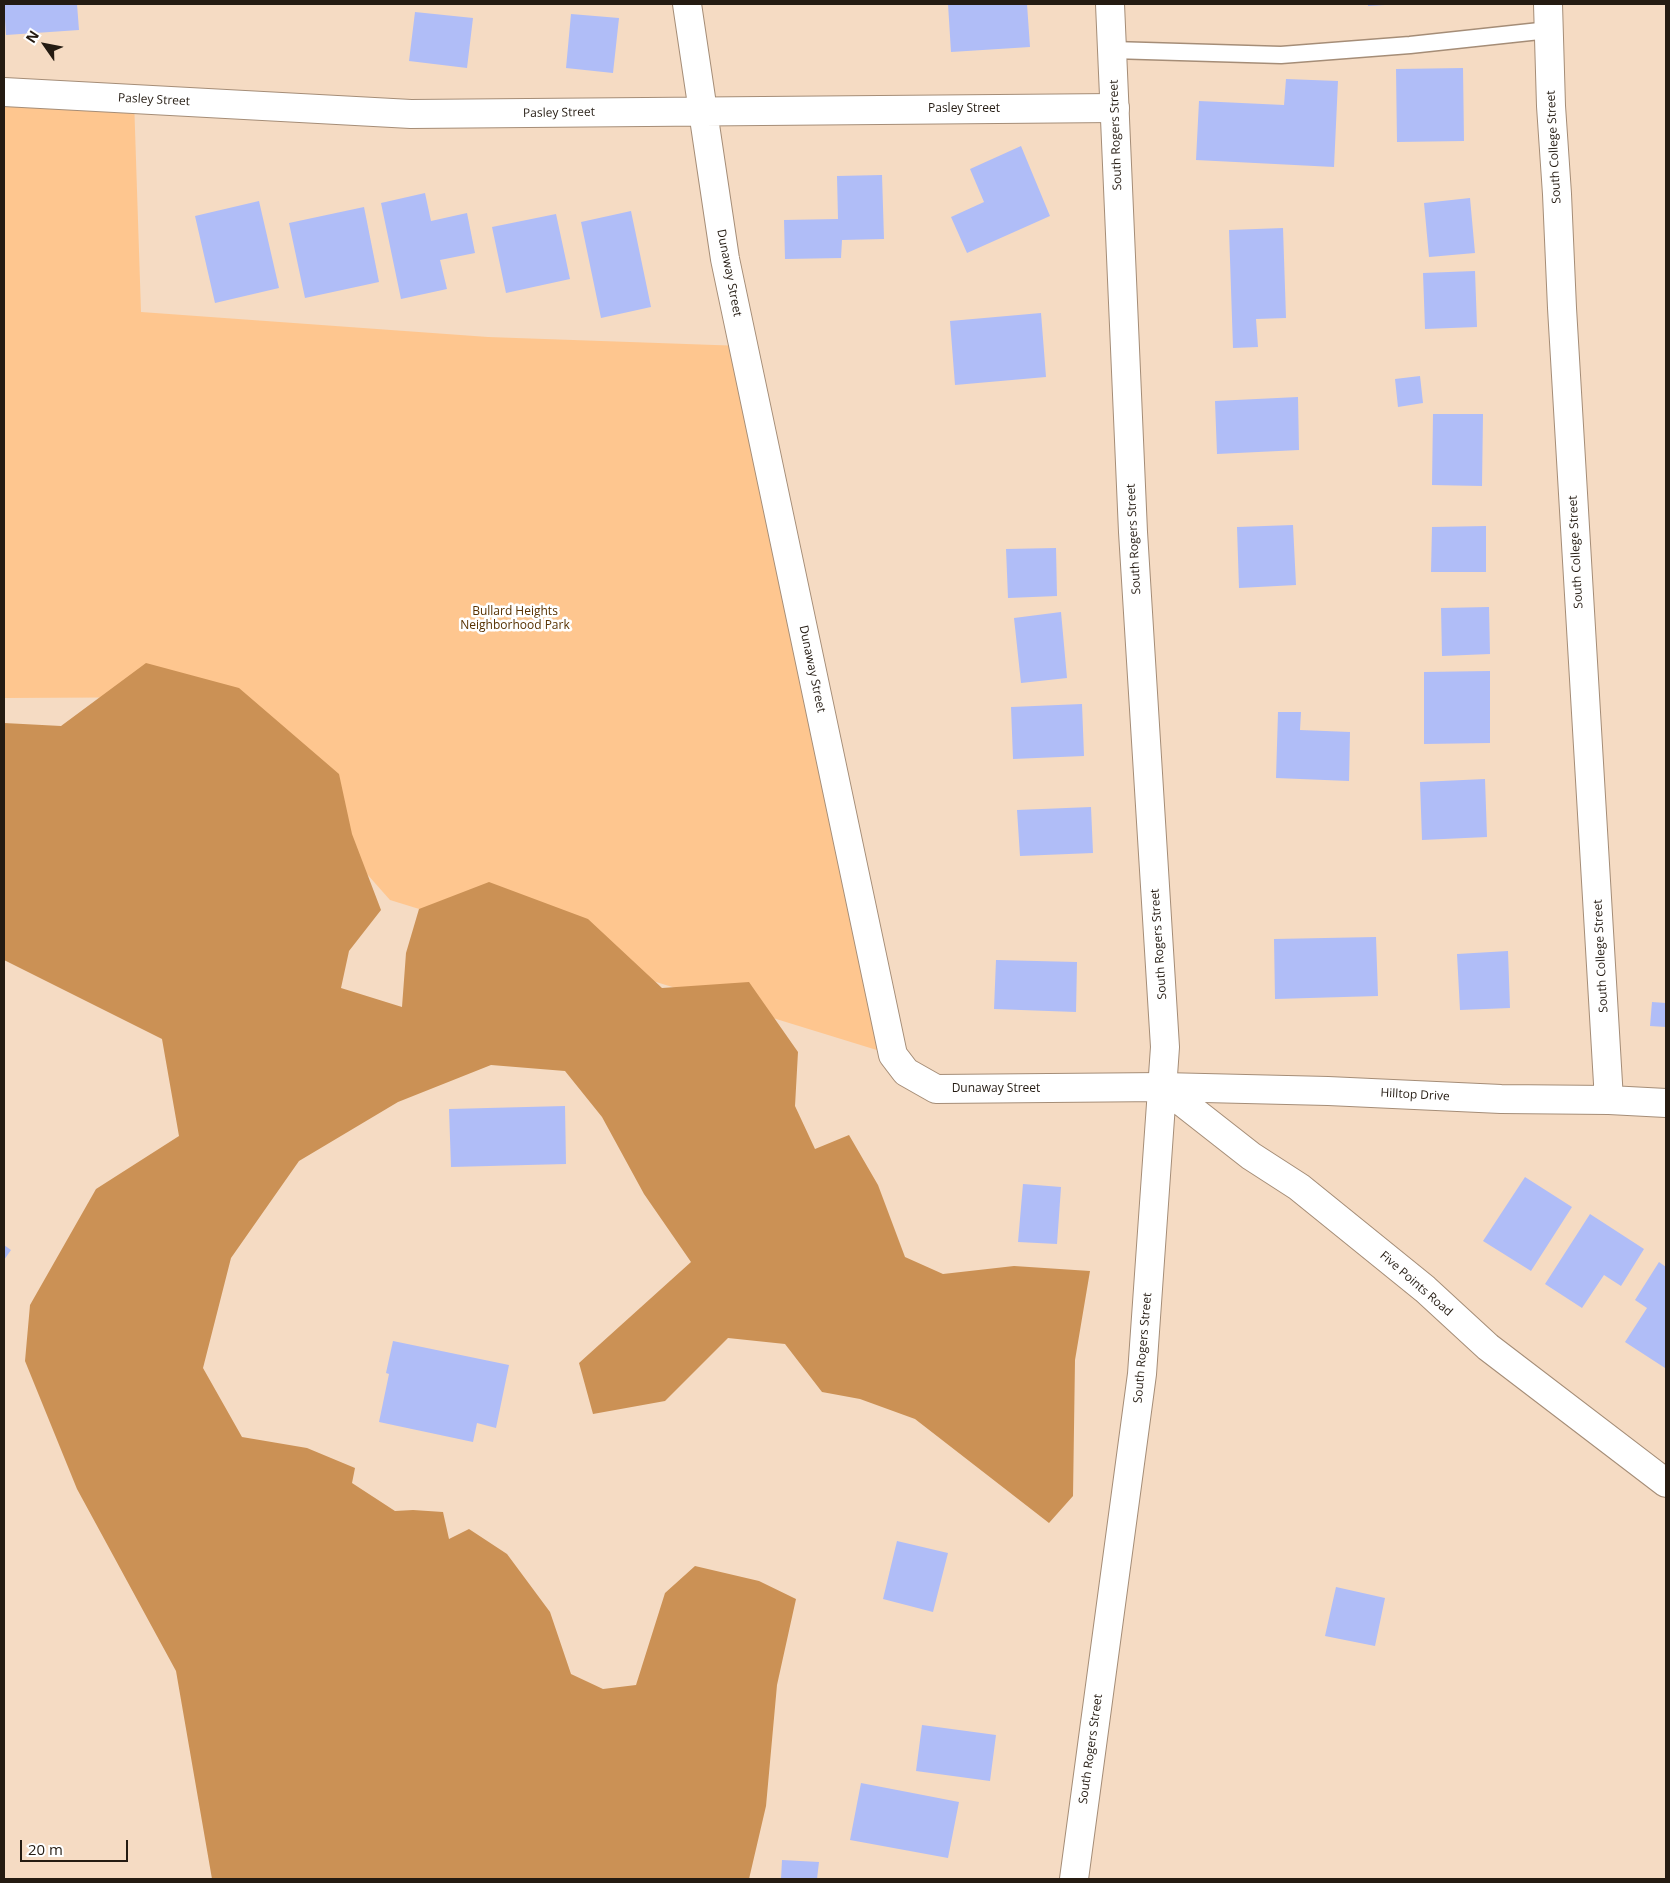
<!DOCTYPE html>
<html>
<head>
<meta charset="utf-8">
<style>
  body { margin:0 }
  #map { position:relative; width:1670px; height:1883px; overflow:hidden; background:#f5dbc3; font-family:"Open Sans",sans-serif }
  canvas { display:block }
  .frame { position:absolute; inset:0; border:5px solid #241b12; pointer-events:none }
  .north { position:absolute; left:20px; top:20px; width:50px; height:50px; -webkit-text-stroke:4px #fff; paint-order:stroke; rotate:303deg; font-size:14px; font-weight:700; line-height:20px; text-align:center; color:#241b12 }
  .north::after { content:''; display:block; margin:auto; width:18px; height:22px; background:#241b12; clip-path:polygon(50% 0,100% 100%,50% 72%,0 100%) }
  .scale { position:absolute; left:20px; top:1840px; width:108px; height:22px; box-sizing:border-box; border:2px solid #241b12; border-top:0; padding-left:6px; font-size:15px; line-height:18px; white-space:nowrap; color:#241b12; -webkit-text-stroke:4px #fff; paint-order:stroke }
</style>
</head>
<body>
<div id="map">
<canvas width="1670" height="1883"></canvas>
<div class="frame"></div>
<div class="north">N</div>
<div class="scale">20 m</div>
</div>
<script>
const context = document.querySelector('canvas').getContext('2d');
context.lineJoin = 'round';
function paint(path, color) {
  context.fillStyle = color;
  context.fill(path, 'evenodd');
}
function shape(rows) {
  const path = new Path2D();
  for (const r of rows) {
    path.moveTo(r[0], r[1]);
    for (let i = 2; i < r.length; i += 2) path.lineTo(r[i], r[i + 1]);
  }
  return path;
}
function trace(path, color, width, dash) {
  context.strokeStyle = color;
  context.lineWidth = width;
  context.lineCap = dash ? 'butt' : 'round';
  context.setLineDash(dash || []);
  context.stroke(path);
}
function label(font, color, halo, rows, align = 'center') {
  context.font = font + ' "Open Sans",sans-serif';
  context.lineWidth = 5;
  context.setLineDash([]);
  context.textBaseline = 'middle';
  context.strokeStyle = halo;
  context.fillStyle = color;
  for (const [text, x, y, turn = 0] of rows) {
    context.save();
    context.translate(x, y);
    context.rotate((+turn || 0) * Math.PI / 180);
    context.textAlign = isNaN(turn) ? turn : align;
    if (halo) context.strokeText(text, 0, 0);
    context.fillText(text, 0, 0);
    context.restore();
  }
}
paint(shape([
  [4,95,134,99,141,312,488,337,743,346,893,1055,390,900,210,697,4,698]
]), '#fec68f');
paint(shape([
  [146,663,239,688,339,774,352,834,381,910,349,951,341,988,402,1007,406,953,419,909,489,882,588,919,662,988,749,982,798,1052,795,1106,815,1149,849,1135,878,1185,905,1257,943,1274,1014,1266,1090,1271,1075,1360,1073,1496,1049,1523,915,1419,860,1399,822,1392,785,1344,728,1338,665,1401,593,1414,579,1363,691,1262,644,1194,602,1117,565,1071,491,1065,398,1102,299,1161,231,1258,203,1368,242,1437,307,1448,355,1468,352,1483,395,1511,413,1510,443,1512,449,1539,469,1529,507,1554,550,1612,571,1674,603,1689,636,1685,665,1593,695,1566,759,1581,796,1599,777,1685,766,1806,749,1879,212,1879,176,1671,77,1489,25,1361,30,1305,96,1189,179,1136,162,1039,4,960,4,723,61,726]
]), '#cb9155');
paint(shape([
  [4,4,77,4,79,30,6,35],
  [948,4,1027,4,1030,47,951,52],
  [1368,4,1385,4,1385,5,1368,6],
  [415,12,473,18,467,68,409,61],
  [571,14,619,18,613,73,566,68],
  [1463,68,1464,141,1397,142,1396,69],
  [1286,79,1338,81,1334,167,1196,160,1199,101,1284,105],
  [1021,146,1050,216,967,253,951,217,984,202,970,169],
  [882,175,884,239,842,240,841,258,785,259,784,220,838,219,837,176],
  [425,193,431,221,467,213,475,253,440,260,447,289,401,299,381,203],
  [1470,198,1475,253,1429,257,1424,203],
  [259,201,279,288,215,303,195,216],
  [364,207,379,282,305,298,289,223],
  [631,211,651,307,601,318,581,222],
  [556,214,570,279,506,293,492,227],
  [1283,228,1286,318,1256,319,1258,347,1233,348,1229,230],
  [1475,271,1477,327,1425,329,1423,273],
  [1041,313,1046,377,955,385,950,321],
  [1420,376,1423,403,1398,407,1395,379],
  [1298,397,1299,450,1217,454,1215,401],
  [1433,414,1483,414,1482,486,1432,485],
  [1293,525,1296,585,1239,588,1237,527],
  [1486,526,1486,572,1431,572,1432,527],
  [1056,548,1057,596,1008,598,1006,549],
  [1489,607,1490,654,1442,656,1441,608],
  [1061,612,1067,678,1021,683,1014,618],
  [1490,671,1490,743,1424,744,1424,672],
  [1082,704,1084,756,1013,759,1011,707],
  [1278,712,1301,712,1300,730,1350,732,1349,781,1276,778],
  [1485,779,1487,837,1422,840,1420,782],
  [1091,807,1093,853,1020,856,1017,810],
  [1376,937,1378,996,1275,999,1274,939],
  [1508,951,1510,1008,1460,1010,1457,954],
  [996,960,1077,962,1076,1012,994,1009],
  [1652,1002,1666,1003,1666,1027,1650,1026],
  [565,1106,566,1164,451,1167,449,1109],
  [1525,1177,1572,1207,1531,1271,1483,1241],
  [1023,1184,1061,1187,1057,1244,1018,1242],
  [1590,1214,1644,1249,1621,1286,1604,1275,1582,1308,1545,1284],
  [4,1245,11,1250,4,1260],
  [1659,1262,1666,1267,1665,1368,1625,1342,1647,1308,1635,1300],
  [393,1341,509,1365,496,1428,477,1423,473,1442,379,1422,389,1374,386,1373],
  [897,1541,948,1553,933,1612,883,1599],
  [1336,1587,1385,1598,1375,1646,1325,1636],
  [922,1725,996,1735,990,1781,916,1771],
  [861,1783,959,1802,948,1858,850,1840],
  [782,1860,819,1862,817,1879,781,1879]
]), '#b0bdf7');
const lane = shape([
  [1112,50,1281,55,1410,45,1549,30]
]);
const street = shape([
  [687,4,725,259,893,1055,906,1072,936,1089,1163,1087,1328,1091,1501,1099,1609,1100,1666,1103],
  [1548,4,1551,106,1557,194,1562,308,1609,1100],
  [4,92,411,114,1115,108]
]);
const secondary = shape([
  [1163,1087,1251,1156,1299,1187,1425,1289,1488,1347,1666,1483],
  [1074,1879,1142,1374,1165,1047,1133,532,1110,4]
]);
trace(lane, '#a58d77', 19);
trace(street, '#a58d77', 30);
trace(secondary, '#a58d77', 30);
trace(lane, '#fff', 16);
trace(street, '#fff', 28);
trace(secondary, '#fff', 28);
label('12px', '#241b12', '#fff', [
  ["Pasley Street",154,100,3],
  ["Pasley Street",964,109],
  ["Pasley Street",559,113,-1],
  ["South Rogers Street",1116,135,-92],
  ["South College Street",1554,147,-93],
  ["Dunaway Street",729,273,79],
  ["South Rogers Street",1134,539,-93],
  ["South College Street",1576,552,-93],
  ["Dunaway Street",812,669,78],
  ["South Rogers Street",1159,944,-94],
  ["South College Street",1601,956,-93],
  ["Dunaway Street",996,1089],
  ["Hilltop Drive",1415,1095,3],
  ["Five Points Road",1416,1284,41],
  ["South Rogers Street",1143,1348,-85],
  ["South Rogers Street",1091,1749,-82]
]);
label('12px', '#573100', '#fff', [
  ["Bullard Heights",515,612],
  ["Neighborhood Park",515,626]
]);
</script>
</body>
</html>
